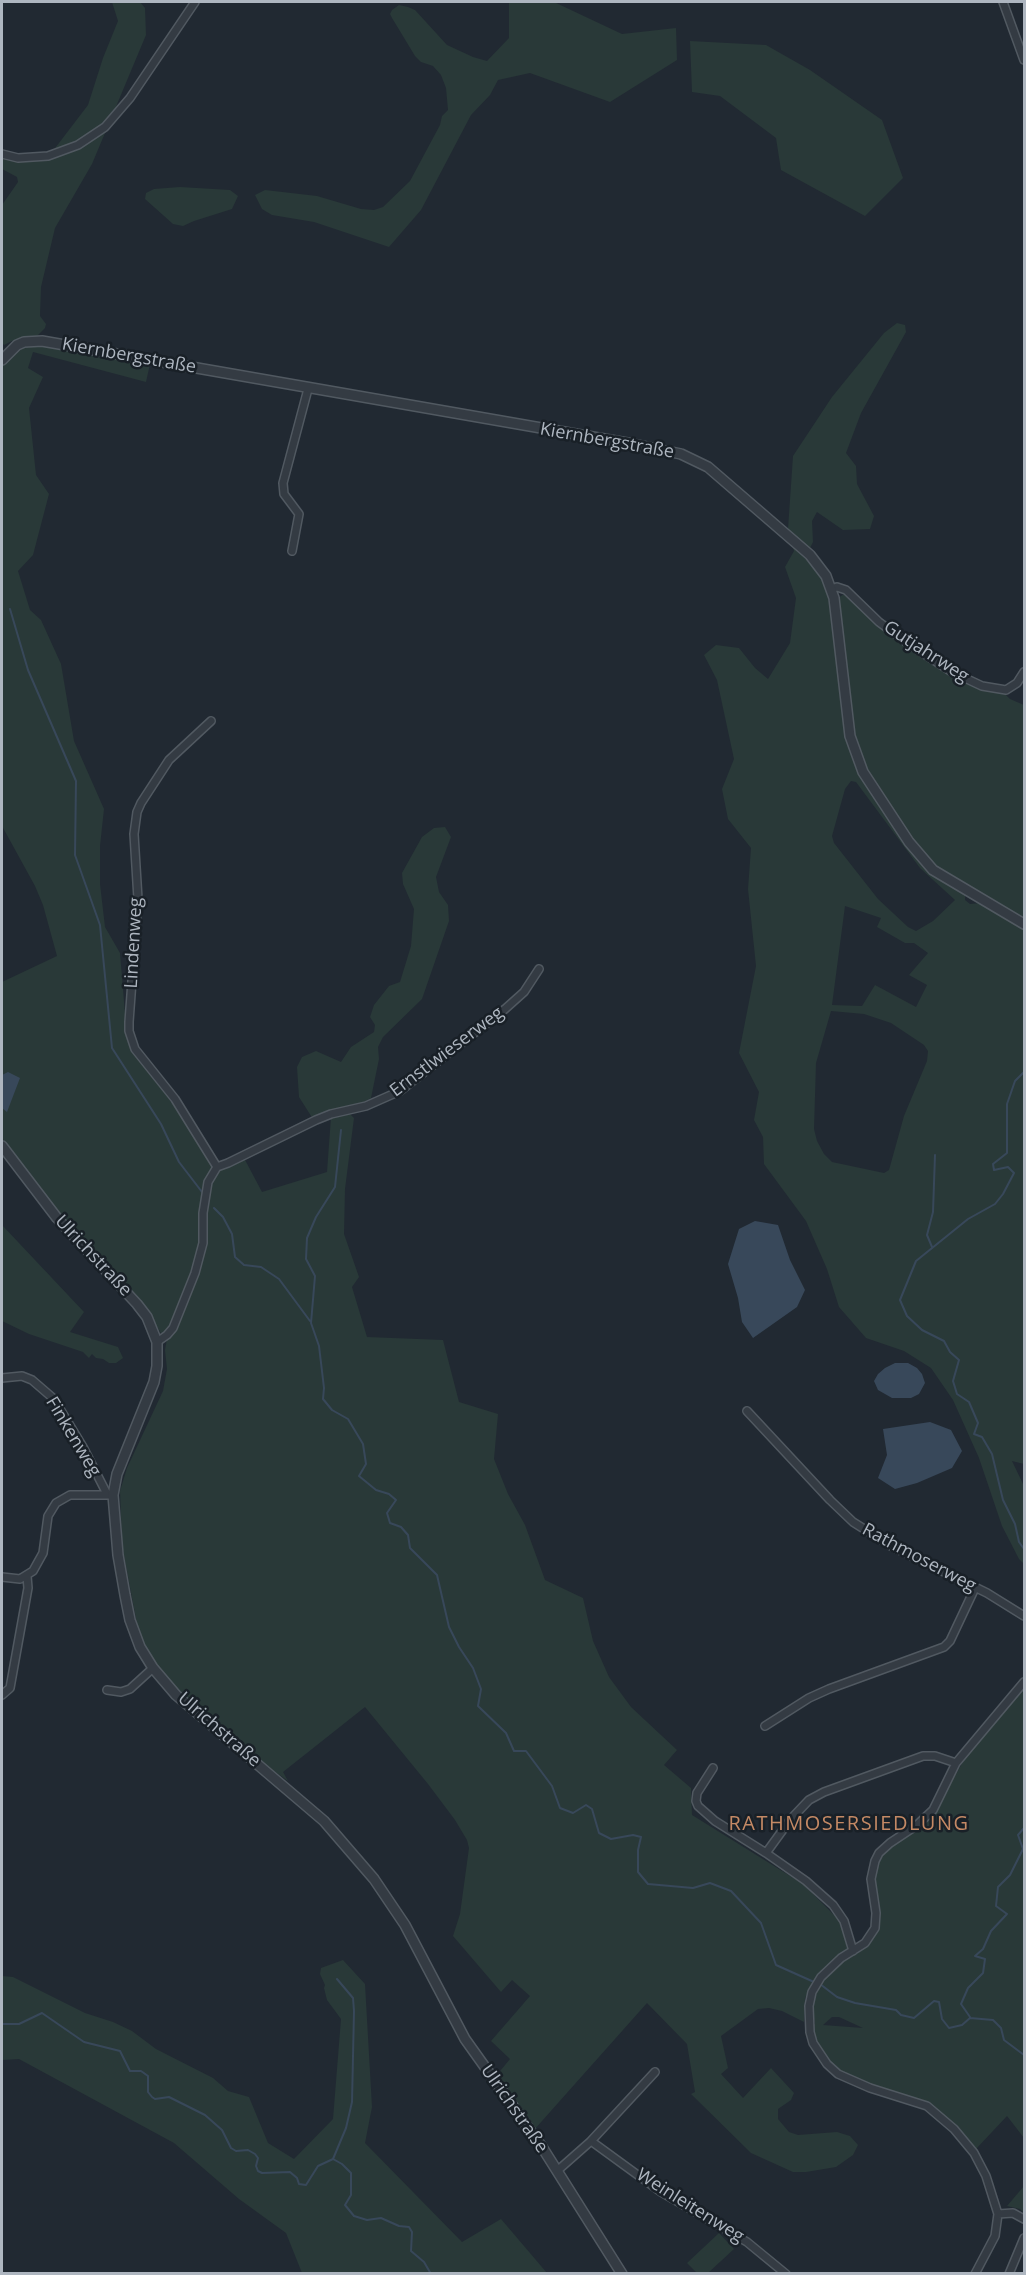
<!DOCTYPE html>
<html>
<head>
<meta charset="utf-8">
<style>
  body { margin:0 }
  #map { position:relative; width:1026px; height:2275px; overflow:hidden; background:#212932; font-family:"Open Sans",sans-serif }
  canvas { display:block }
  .frame { position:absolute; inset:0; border:3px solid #aeb6c0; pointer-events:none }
</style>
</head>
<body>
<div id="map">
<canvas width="1026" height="2275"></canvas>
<div class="frame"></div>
</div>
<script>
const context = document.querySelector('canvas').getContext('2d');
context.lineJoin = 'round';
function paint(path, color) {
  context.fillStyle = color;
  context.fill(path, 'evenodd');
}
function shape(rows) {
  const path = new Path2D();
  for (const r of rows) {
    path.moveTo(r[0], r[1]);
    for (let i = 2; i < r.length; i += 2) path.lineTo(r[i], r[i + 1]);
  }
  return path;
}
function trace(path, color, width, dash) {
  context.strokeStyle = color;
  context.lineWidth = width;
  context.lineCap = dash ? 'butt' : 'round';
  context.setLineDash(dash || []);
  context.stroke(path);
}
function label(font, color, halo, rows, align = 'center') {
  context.font = font + ' "Open Sans",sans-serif';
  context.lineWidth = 5;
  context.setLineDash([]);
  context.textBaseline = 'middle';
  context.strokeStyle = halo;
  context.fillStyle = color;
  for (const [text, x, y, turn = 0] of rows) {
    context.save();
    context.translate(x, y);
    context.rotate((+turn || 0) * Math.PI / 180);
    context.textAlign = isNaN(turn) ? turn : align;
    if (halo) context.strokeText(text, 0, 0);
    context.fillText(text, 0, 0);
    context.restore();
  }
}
paint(shape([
  [112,2,140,2,145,8,146,35,92,164,55,228,41,287,40,316,46,324,45,328,36,337,12,341,4,345,2,343,2,205,18,182,17,177,2,169,2,158,19,162,46,160,88,105,103,58,118,21],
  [509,2,554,2,622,34,676,28,677,60,610,102,530,73,498,80,490,95,471,115,421,210,389,247,314,222,272,215,262,209,255,195,265,190,317,196,361,209,374,210,383,207,410,181,440,125,442,116,448,110,446,88,441,75,433,66,421,62,415,56,392,18,390,14,392,10,399,5,408,7,415,10,447,45,473,57,487,61,509,38],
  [690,41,766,45,810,70,882,120,903,178,865,216,781,170,776,138,720,96,692,92],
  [180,187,230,190,238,196,232,209,194,221,183,226,173,224,145,199,146,193,154,189],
  [897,323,905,325,906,332,861,413,846,453,856,466,857,484,874,516,870,529,843,530,817,512,812,521,813,542,807,554,819,568,828,592,844,725,847,742,865,783,903,839,965,895,965,900,970,904,981,903,1024,927,1024,1464,1012,1461,1024,1486,1024,1564,1019,1559,1002,1526,979,1458,953,1400,931,1368,904,1351,866,1338,839,1307,827,1269,806,1221,764,1164,763,1137,754,1120,759,1092,739,1053,756,966,748,889,751,848,728,819,722,789,734,759,717,680,704,655,716,645,739,648,755,668,768,679,790,643,796,598,785,567,794,551,788,529,793,456,832,397,884,333],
  [851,781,856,782,920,868,955,900,933,921,916,931,908,927,878,899,834,843,832,836,845,789],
  [845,906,881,918,877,927,905,943,914,943,928,953,909,975,927,985,916,1007,875,985,862,1006,832,1005],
  [831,1011,864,1014,891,1023,924,1045,928,1051,927,1061,904,1116,889,1170,884,1173,832,1162,824,1154,817,1141,814,1129,816,1063],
  [35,345,150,364,146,382,33,352,28,368,43,377,29,408,36,475,49,494,33,555,18,571,30,610,41,620,61,664,74,741,104,809,100,846,100,884,105,927,120,953,127,1038,134,1053,192,1129,214,1166,244,1158,262,1192,327,1172,331,1117,349,1113,354,1118,345,1189,344,1234,359,1277,352,1287,367,1337,443,1340,459,1402,498,1414,494,1459,508,1494,525,1525,545,1580,583,1598,593,1641,609,1677,631,1707,677,1750,664,1765,691,1788,692,1815,803,1884,841,1922,847,1948,851,1951,823,1971,813,1984,805,1998,804,2022,782,2011,769,2008,758,2009,721,2036,728,2068,721,2074,743,2098,771,2068,794,2093,791,2100,778,2109,778,2119,789,2132,798,2135,837,2132,850,2136,858,2145,853,2155,836,2167,806,2172,793,2172,751,2153,691,2094,695,2092,687,2044,647,2003,534,2130,496,2076,510,2059,491,2041,530,1996,512,1980,501,1992,453,1936,460,1914,469,1848,467,1840,455,1820,428,1784,365,1707,283,1772,288,1781,256,1758,186,1699,163,1674,144,1645,137,1624,122,1545,120,1491,127,1468,163,1391,167,1369,165,1350,167,1339,161,1333,143,1306,124,1282,82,1241,50,1205,2,1138,2,982,57,956,43,905,35,886,2,826,2,366,17,349],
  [844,594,850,597,877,623,983,689,1004,693,1010,699,1024,705,1024,920,933,865,911,840,871,778,853,738,838,598],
  [445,827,451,837,436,877,439,892,448,905,449,921,422,999,383,1037,378,1047,379,1059,371,1098,357,1106,326,1112,313,1119,299,1097,297,1067,302,1057,316,1051,341,1062,351,1047,374,1032,375,1025,370,1017,374,1005,389,986,400,982,411,946,414,909,403,884,402,873,422,837,434,828],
  [2,1225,84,1312,70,1332,118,1347,123,1358,116,1363,109,1363,103,1359,96,1358,92,1354,89,1358,83,1352,29,1334,2,1321],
  [1024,1686,1024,2138,1007,2116,976,2149,962,2132,931,2105,855,2079,833,2066,826,2059,815,2041,811,2024,815,2024,812,2011,814,1999,824,1978,841,1959,865,1946,873,1938,876,1928,874,1877,878,1861,892,1845,935,1812,965,1758],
  [832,2017,839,2017,863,2028,823,2025],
  [343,1960,365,1984,372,2107,365,2143,462,2242,501,2219,547,2273,302,2273,286,2233,239,2199,174,2143,19,2059,2,2060,2,1976,13,1977,85,2013,113,2022,132,2031,156,2049,213,2078,228,2091,249,2097,268,2143,294,2159,333,2119,341,2019,327,2000,324,1988,325,1985,320,1974,321,1968],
  [1024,2186,1024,2213,1020,2209,1007,2206],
  [719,2233,734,2249,708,2273,697,2273,687,2263]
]), '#293938');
paint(shape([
  [8,1072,20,1078,7,1112,2,1108,2,1075],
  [755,1221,778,1225,790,1260,805,1290,797,1307,753,1338,742,1322,738,1298,728,1264,739,1229],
  [895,1363,908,1363,917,1368,922,1374,925,1383,919,1394,911,1398,892,1398,878,1390,874,1381,878,1374,885,1368],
  [930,1422,951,1430,962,1451,952,1468,917,1483,895,1489,878,1478,887,1455,883,1429]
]), '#38485a');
trace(shape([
  [10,609,28,670,76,781,75,855,100,925,112,1048,161,1124,179,1162,202,1192],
  [1024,1072,1015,1081,1007,1104,1007,1153,993,1164,994,1170,1008,1167,1014,1173,1003,1194,995,1204,968,1219,916,1261,900,1300,907,1316,922,1330,944,1341,950,1352,959,1360,953,1381,957,1394,969,1402,978,1423,974,1434,982,1437,992,1454,1003,1500,1015,1524,1019,1542,1024,1549],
  [341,1130,335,1187,316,1217,307,1238,306,1259,315,1276,311,1323,319,1346,324,1388,323,1399,332,1410,348,1419,363,1444,366,1464,359,1476,376,1490,389,1494,396,1500,387,1513,390,1523,401,1527,408,1535,410,1548,437,1575,449,1627,459,1647,473,1668,481,1689,478,1706,506,1733,514,1751,526,1751,552,1786,560,1808,573,1813,586,1805,592,1809,599,1833,611,1839,633,1835,641,1837,638,1850,638,1872,648,1884,693,1888,710,1883,731,1891,761,1923,776,1965,814,1982],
  [214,1208,223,1217,232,1234,235,1257,244,1265,261,1267,279,1279,310,1321],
  [932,1247,927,1235,933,1212,935,1155],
  [337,1979,353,1998,354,2011,352,2102,346,2128,333,2159,342,2164,351,2173,351,2195,345,2205,354,2216,367,2220,381,2218,399,2226,409,2227,412,2232,411,2251,424,2262,431,2274],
  [820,1984,837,1997,855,2003,896,2010,901,2015,914,2018,934,2001,939,2002,942,2019,949,2028,962,2025,970,2018,993,2020,1001,2028,1004,2040,1024,2055],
  [970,2017,961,2004,968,1988,983,1973,985,1959,975,1956,983,1949,991,1931,1007,1914,996,1906,998,1887,1010,1875,1023,1849,1018,1835,1024,1828],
  [2,2024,19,2024,42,2013,84,2042,120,2051,130,2071,141,2071,148,2076,148,2092,152,2097,155,2099,169,2097,205,2115,222,2130,231,2148,236,2151,248,2150,255,2154,258,2158,256,2166,258,2171,262,2173,290,2172,297,2178,299,2184,306,2185,318,2166,333,2159]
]), '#38485a', 2);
const minor = shape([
  [1003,2,1024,60],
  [2,154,18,158,48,156,78,145,105,127,130,98,195,2],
  [292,551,299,514,284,494,283,483,308,389],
  [831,589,837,587,846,590,879,622,906,642,952,672,982,686,1006,690,1017,683,1024,672],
  [211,721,169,760,141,803,137,812,134,834,138,899,129,1022,129,1031,135,1049,175,1099,217,1167],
  [157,1342,167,1335,173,1328,195,1273,203,1243,203,1213,208,1182,217,1167,228,1163,316,1120,331,1114,366,1106,400,1091,505,1009,524,992,539,969],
  [2,1378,22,1376,32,1380,54,1399,83,1447,107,1494],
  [747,1411,830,1500,853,1522,891,1546,987,1593,1024,1616],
  [2,1577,20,1579,33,1571,43,1553,48,1516,56,1503,70,1495,110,1495],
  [107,1690,121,1692,130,1689,153,1668],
  [2,1695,10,1688,28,1588,27,1576],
  [765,1726,809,1698,829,1689,944,1647,950,1641,975,1588],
  [713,1768,697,1793,696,1801,698,1806,715,1821,766,1853],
  [853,1951,844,1921,833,1905,806,1881,766,1853,790,1820,809,1800,824,1792,923,1756,935,1756,956,1763],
  [591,2141,655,2072],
  [557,2171,591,2141,661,2192,747,2242,786,2274],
  [998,2214,1013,2213,1024,2219],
  [975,2274,995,2236,998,2214,986,2176,974,2153,954,2129,927,2106,870,2088,838,2074,827,2064,813,2043,810,2032,809,2006,812,1992,821,1977,841,1958,865,1943,875,1928,876,1913,871,1879,875,1861,879,1853,890,1843,917,1825,933,1810,956,1763,1024,1682],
  [1009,2274,1024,2238]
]);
const tertiary = shape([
  [2,360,17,345,24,342,42,341,633,444,681,454,708,467,810,555,826,576,834,598,850,736,863,772,909,842,933,870,1024,924],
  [2,1146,57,1218,137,1304,147,1317,157,1342,157,1366,154,1382,117,1474,113,1495,118,1555,125,1595,130,1620,140,1647,153,1668,176,1695,324,1821,374,1879,405,1925,465,2039,542,2147,622,2274]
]);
trace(minor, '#515961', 10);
trace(tertiary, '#515961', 12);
trace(minor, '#343b43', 7);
trace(tertiary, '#343b43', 9);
label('18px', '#aeb6c0', '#192027', [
  ["Kiernbergstraße",129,356,10],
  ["Kiernbergstraße",607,441,10],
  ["Gutjahrweg",926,652,33],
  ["Lindenweg",134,943,-87],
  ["Ernstlwieserweg",447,1052,-37],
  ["Ulrichstraße",93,1256,47],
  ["Finkenweg",73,1437,59],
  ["Rathmoserweg",919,1558,28],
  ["Ulrichstraße",219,1730,41],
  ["Ulrichstraße",514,2109,55],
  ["Weinleitenweg",690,2206,32]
]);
context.letterSpacing = '1.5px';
label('20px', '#c48965', '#192027', [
  ["RATHMOSERSIEDLUNG",849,1824]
]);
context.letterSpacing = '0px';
</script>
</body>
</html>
